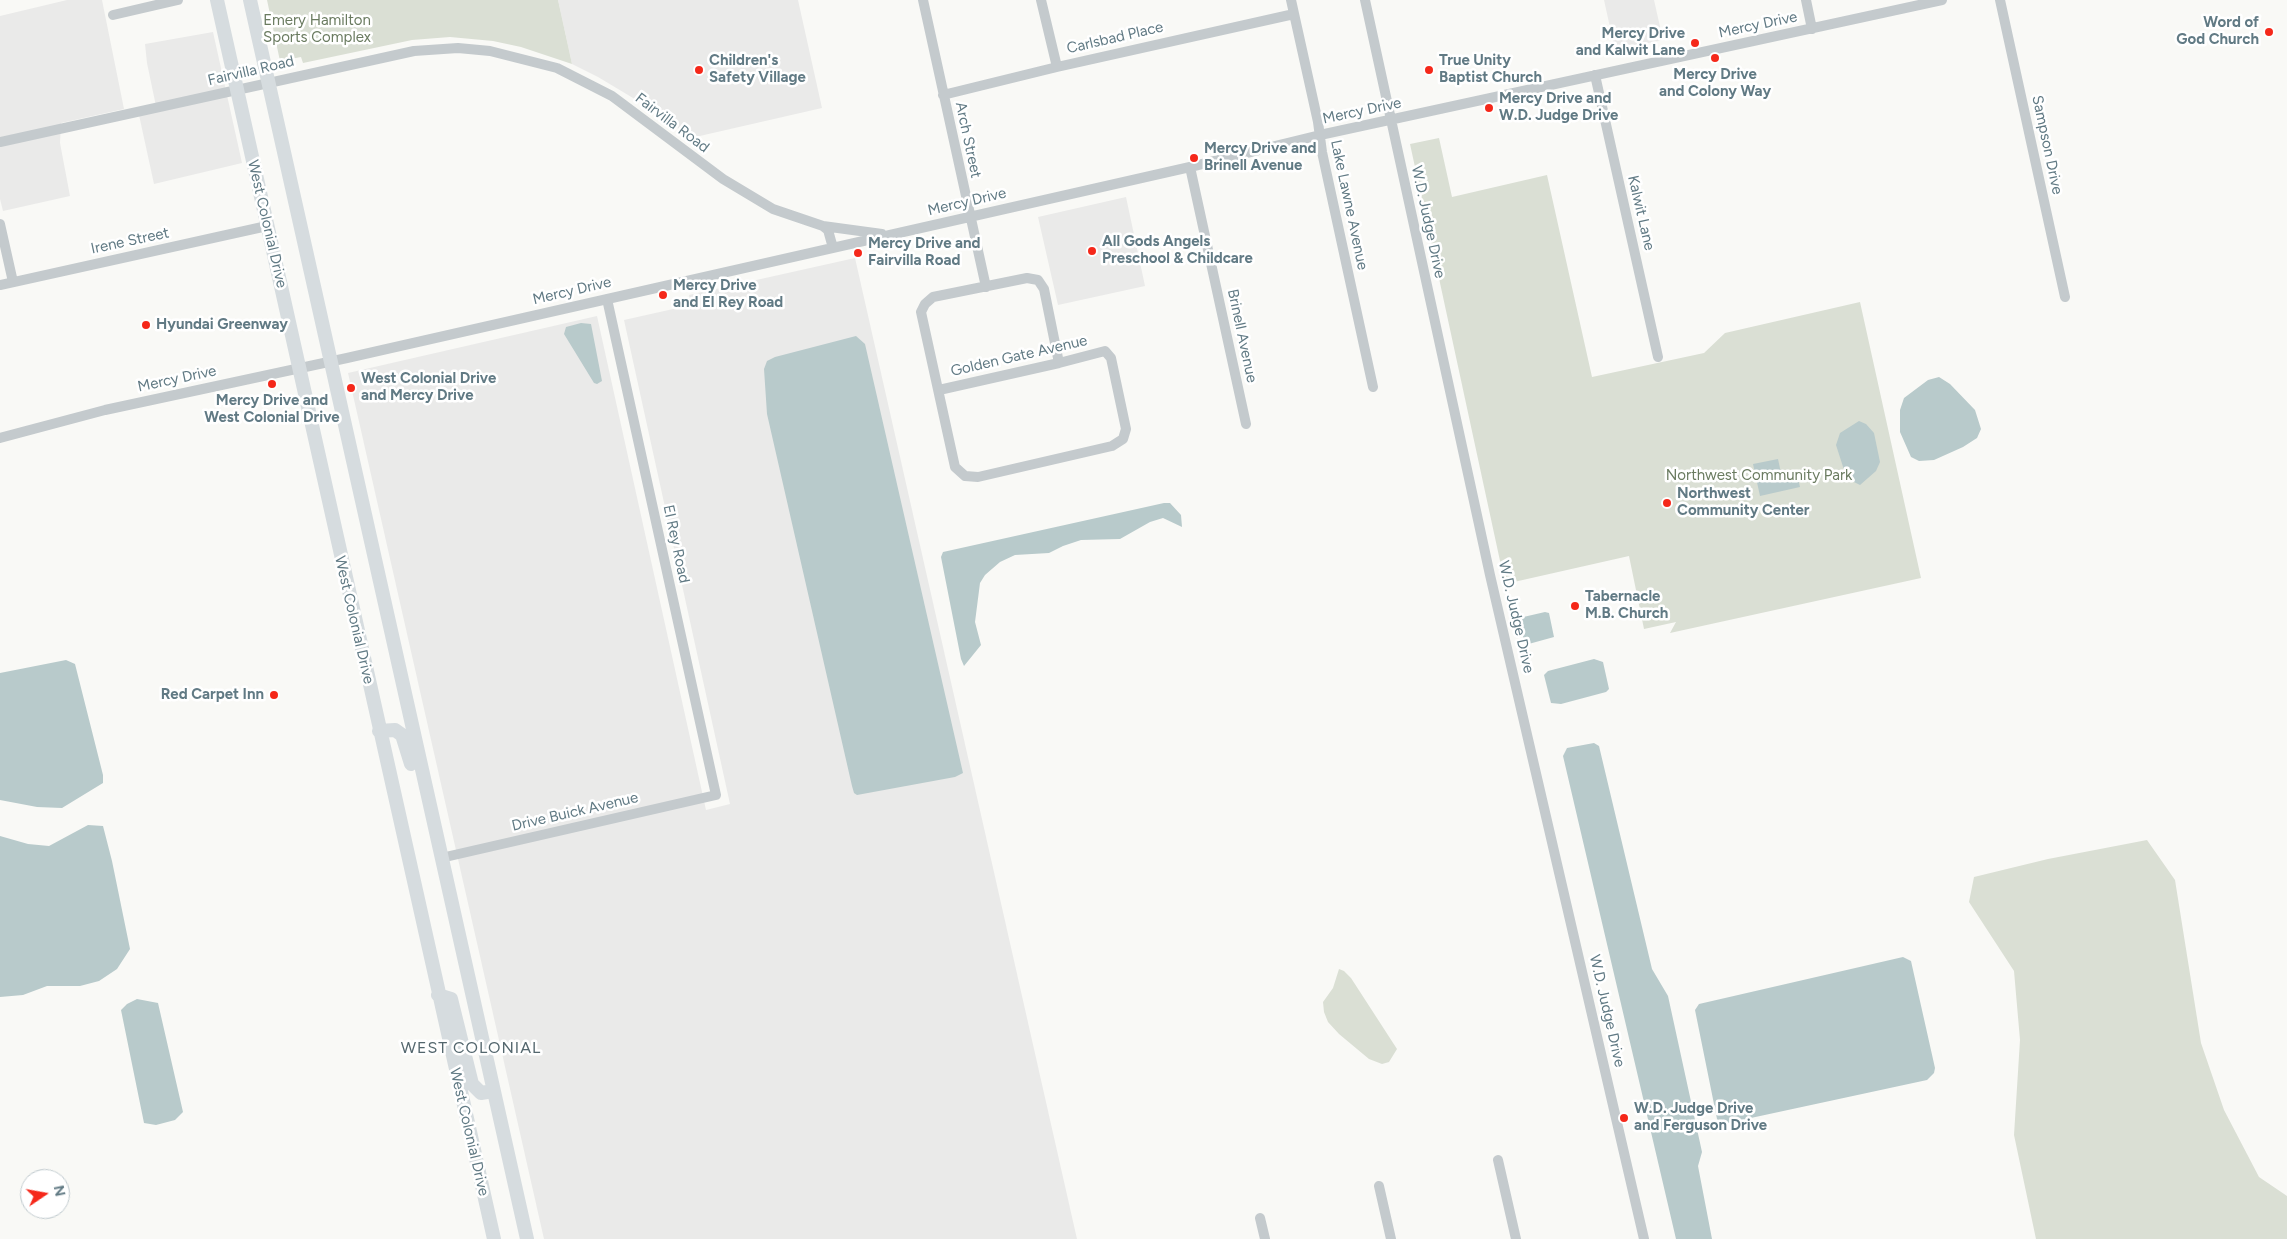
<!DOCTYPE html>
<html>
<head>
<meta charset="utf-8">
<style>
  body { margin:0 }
  #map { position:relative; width:2287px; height:1239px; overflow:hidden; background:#f9f9f6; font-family:Figtree,sans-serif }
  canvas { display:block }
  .north { position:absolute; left:20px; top:1169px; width:50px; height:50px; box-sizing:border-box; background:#fff; border:1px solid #c0cace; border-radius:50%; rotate:78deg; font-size:14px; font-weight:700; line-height:20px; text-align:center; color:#617a84 }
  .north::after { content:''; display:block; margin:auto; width:18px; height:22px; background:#f5281a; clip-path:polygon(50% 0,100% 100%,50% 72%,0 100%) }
</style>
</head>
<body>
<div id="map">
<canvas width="2287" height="1239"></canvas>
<div class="north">N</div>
</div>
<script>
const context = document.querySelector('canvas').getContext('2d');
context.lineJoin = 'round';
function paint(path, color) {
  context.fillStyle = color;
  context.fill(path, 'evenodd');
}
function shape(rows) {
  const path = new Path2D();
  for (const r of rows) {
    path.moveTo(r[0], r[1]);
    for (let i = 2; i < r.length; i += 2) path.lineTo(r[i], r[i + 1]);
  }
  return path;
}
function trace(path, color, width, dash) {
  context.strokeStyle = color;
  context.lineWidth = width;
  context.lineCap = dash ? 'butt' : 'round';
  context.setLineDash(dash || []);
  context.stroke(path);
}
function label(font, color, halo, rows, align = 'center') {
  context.font = font + ' Figtree,sans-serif';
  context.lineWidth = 5;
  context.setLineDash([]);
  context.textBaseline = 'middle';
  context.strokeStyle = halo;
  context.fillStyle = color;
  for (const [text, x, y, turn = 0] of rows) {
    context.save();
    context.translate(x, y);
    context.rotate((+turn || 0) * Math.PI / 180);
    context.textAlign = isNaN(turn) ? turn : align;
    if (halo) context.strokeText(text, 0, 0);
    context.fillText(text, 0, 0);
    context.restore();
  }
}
paint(shape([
  [67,0,102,0,124,109,61,123,60,143,70,196,3,211,0,199,0,16],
  [558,0,798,0,822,108,691,138,653,110,598,77,572,64],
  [1604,0,1654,0,1663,40,1615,50],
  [213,32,242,163,154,184,139,115,157,111,147,63,145,44],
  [1126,197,1145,286,1058,305,1038,217],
  [855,258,1077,1239,544,1239,348,373,597,316,706,810,730,804,624,320,691,305,689,295]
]), '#eaeae9');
paint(shape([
  [267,0,558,0,572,64,521,47,493,41,450,37,412,40,303,63,301,57,280,61],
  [1439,138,1452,197,1547,175,1592,377,1704,353,1725,333,1860,302,1921,578,1670,633,1676,622,1644,629,1629,556,1505,584,1410,144],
  [2147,840,2175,880,2201,1043,2224,1110,2259,1177,2287,1196,2287,1239,2036,1239,2014,1135,2020,1040,2014,971,1969,902,1974,877,2048,859],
  [1339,969,1344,971,1351,978,1397,1049,1389,1062,1382,1064,1369,1059,1339,1034,1328,1022,1324,1012,1323,1002,1333,988]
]), '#dadfd4');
paint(shape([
  [581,323,591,324,602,381,597,384,594,383,564,334,566,327],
  [856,336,865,344,963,773,955,777,857,795,854,793,852,786,767,414,764,369,767,361,775,357],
  [1939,377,1950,384,1975,410,1981,429,1977,438,1963,447,1934,460,1919,461,1911,457,1900,432,1900,410,1904,398,1928,380],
  [1859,421,1866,424,1874,433,1880,462,1876,471,1860,485,1852,481,1846,476,1836,445,1840,433],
  [1778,459,1781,473,1796,470,1800,487,1760,496,1753,464],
  [1164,503,1170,503,1181,515,1182,527,1163,518,1150,522,1120,539,1081,540,1063,546,1049,553,1015,555,1000,562,985,575,980,583,975,622,981,645,964,666,961,659,941,557,943,552],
  [1545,612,1549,613,1554,637,1525,645,1519,618],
  [1594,659,1603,662,1609,689,1606,692,1561,704,1551,703,1544,675,1548,671],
  [66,660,75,664,103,775,103,783,62,808,37,807,0,800,0,673],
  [1594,743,1599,746,1652,969,1668,996,1702,1152,1698,1166,1712,1239,1676,1239,1563,756,1567,748],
  [88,825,103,826,112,861,130,949,117,969,99,981,80,986,47,986,23,995,0,997,0,836,28,844,49,846],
  [1903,957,1911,961,1935,1068,1934,1073,1927,1080,1723,1124,1717,1119,1695,1010,1699,1004],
  [137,999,158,1003,183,1112,175,1120,156,1125,144,1123,121,1010,127,1004]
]), '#b8cacb');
trace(shape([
  [923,0,986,287],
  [1041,0,1057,67],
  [1291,0,1318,122,1322,152,1373,387],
  [1365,0,1490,575,1644,1239],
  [1806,0,1812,29],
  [2000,0,2065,297],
  [113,15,178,0],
  [1595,75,1658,357],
  [943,95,1057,67,1294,14],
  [0,142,414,51,458,48,490,51,557,68,612,96,723,179,773,209,823,226,882,234],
  [1190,167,1246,424],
  [0,224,13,282],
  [823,226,828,230,833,248],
  [0,285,267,226],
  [939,390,1059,363,1105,351,1111,358,1126,429,1123,439,1112,446,978,477,965,476,955,467,921,312,925,304,933,297,1027,278,1038,280,1044,289,1059,363],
  [0,438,105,410,347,358,1190,167,1320,135,1942,0],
  [441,858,716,795,607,299],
  [1498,1160,1516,1239],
  [1379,1186,1391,1239],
  [1260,1218,1265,1239]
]), '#c4cacd', 10);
trace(shape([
  [217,0,494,1239],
  [250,0,527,1239],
  [379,731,395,730,402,735,411,764],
  [438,995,451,999,472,1084,481,1093,493,1091]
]), '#d6dcdf', 14);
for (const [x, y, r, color] of [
  [2269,32,5,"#f5281a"],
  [1695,43,5,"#f5281a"],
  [1715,58,5,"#f5281a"],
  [699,70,5,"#f5281a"],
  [1429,70,5,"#f5281a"],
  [1489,108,5,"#f5281a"],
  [1194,158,5,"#f5281a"],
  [1092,251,5,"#f5281a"],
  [858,253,5,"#f5281a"],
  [663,295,5,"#f5281a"],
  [146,325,5,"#f5281a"],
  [272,384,5,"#f5281a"],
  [351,388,5,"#f5281a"],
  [1667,503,5,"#f5281a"],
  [1575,606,5,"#f5281a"],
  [274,695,5,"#f5281a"],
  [1624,1118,5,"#f5281a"]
]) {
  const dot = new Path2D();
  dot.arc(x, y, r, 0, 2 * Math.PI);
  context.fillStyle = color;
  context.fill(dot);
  trace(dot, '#fff', 2);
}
label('15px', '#6a7b60', '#fff', [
  ["Emery Hamilton",317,21],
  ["Sports Complex",317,38],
  ["Northwest Community Park",1759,476]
]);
label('bold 15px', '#617a84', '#fff', [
  ["Word of",2259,23,"right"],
  ["God Church",2259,40,"right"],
  ["Mercy Drive",1685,34,"right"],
  ["and Kalwit Lane",1685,51,"right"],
  ["Children's",709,61],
  ["Safety Village",709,78],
  ["True Unity",1439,61],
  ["Baptist Church",1439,78],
  ["Mercy Drive",1715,75,"center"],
  ["and Colony Way",1715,92,"center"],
  ["Mercy Drive and",1499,99],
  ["W.D. Judge Drive",1499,116],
  ["Mercy Drive and",1204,149],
  ["Brinell Avenue",1204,166],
  ["All Gods Angels",1102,242],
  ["Preschool & Childcare",1102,259],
  ["Mercy Drive and",868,244],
  ["Fairvilla Road",868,261],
  ["Mercy Drive",673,286],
  ["and El Rey Road",673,303],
  ["Hyundai Greenway",156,325],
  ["West Colonial Drive",361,379],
  ["and Mercy Drive",361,396],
  ["Mercy Drive and",272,401,"center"],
  ["West Colonial Drive",272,418,"center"],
  ["Northwest",1677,494],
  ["Community Center",1677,511],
  ["Tabernacle",1585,597],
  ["M.B. Church",1585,614],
  ["Red Carpet Inn",264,695,"right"],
  ["W.D. Judge Drive",1634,1109],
  ["and Ferguson Drive",1634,1126]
], 'left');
label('15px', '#617a84', '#fff', [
  ["Mercy Drive",1758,25,-12],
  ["Carlsbad Place",1115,38,-13],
  ["Fairvilla Road",251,71,-13],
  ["Mercy Drive",1362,111,-12],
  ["Fairvilla Road",672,123,37],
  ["Arch Street",968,140,78],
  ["Sampson Drive",2047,145,78],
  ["Mercy Drive",967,202,-13],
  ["Lake Lawne Avenue",1349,205,78],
  ["Kalwit Lane",1641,213,77],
  ["W.D. Judge Drive",1428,222,78],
  ["West Colonial Drive",267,224,77],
  ["Irene Street",130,241,-12],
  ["Mercy Drive",572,291,-13],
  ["Brinell Avenue",1242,336,78],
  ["Golden Gate Avenue",1019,356,-13],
  ["Mercy Drive",177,379,-12],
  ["El Rey Road",676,544,78],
  ["W.D. Judge Drive",1516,617,77],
  ["West Colonial Drive",354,620,77],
  ["Drive Buick Avenue",575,812,-13],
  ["W.D. Judge Drive",1607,1011,77],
  ["West Colonial Drive",469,1132,77]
]);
context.letterSpacing = '1px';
label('16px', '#54676e', '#fff', [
  ["WEST COLONIAL",471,1048]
]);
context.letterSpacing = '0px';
</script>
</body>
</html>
